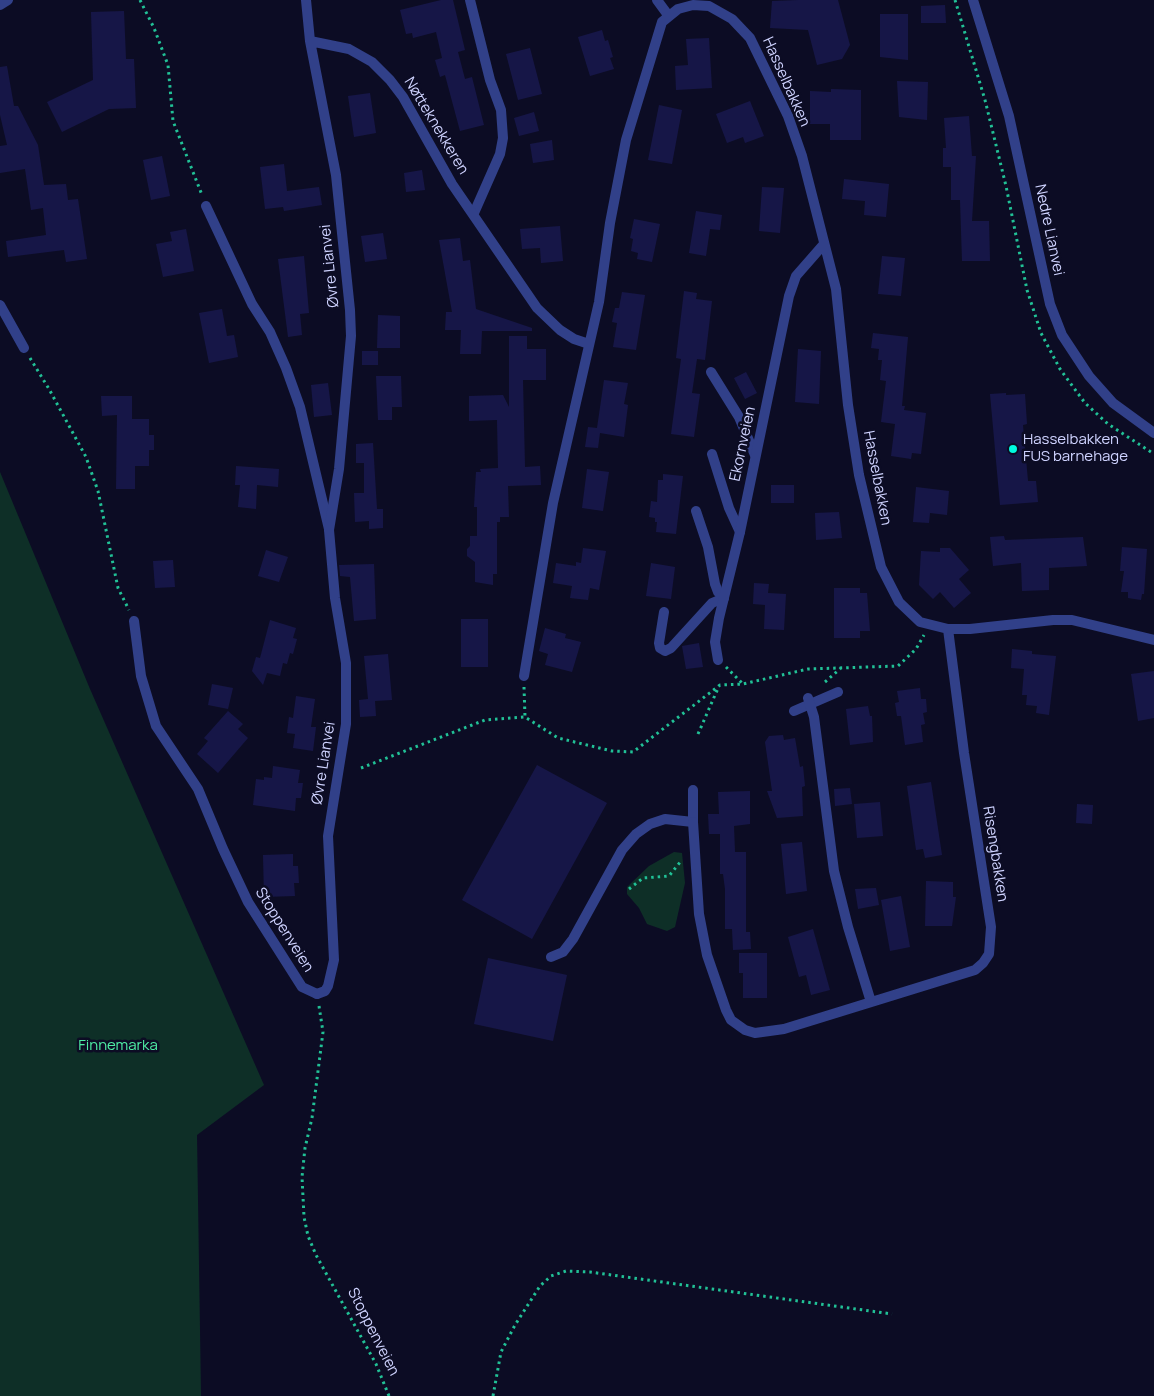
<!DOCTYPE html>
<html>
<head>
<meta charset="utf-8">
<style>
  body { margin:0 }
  canvas { display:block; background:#0c0c24 }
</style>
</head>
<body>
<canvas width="1154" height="1396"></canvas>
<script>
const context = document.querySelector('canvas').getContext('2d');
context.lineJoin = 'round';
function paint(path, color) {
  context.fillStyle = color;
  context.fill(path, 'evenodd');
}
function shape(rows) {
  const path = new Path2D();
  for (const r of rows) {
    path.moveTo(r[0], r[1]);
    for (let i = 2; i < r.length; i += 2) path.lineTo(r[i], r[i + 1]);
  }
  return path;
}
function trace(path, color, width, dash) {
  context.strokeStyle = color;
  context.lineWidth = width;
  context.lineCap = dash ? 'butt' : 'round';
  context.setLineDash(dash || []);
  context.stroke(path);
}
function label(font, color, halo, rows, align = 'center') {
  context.font = font + ' Manrope,sans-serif';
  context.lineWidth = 5;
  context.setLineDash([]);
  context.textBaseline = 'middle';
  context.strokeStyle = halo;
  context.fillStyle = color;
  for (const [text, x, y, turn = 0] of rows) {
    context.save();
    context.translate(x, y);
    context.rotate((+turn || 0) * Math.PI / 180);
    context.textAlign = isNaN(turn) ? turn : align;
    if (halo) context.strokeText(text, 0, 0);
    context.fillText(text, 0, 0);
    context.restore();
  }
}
paint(shape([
  [0,472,90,689,264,1085,197,1135,201,1396,0,1396],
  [674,852,682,853,685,883,675,927,667,931,647,924,639,908,627,894,627,887,649,866]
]), '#0e2f27');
paint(shape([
  [441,0,453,0,465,50,458,52,465,79,472,77,484,125,460,131,445,75,440,77,435,60,442,58,436,32,413,38,412,33,406,34,400,10],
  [798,0,838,0,850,45,842,59,817,65,808,30,770,28,772,1],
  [945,5,946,23,921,23,921,6],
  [124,11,126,59,134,59,136,108,109,109,62,132,47,102,93,80,91,12],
  [880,14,908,14,908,60,880,57],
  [602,30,605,41,608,40,613,57,610,58,614,69,590,76,578,37],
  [709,38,712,88,676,90,675,66,688,65,686,39],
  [530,48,542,94,518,100,506,54],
  [7,66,14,106,18,106,38,145,44,185,66,184,68,200,78,199,87,259,66,262,64,250,8,257,6,241,46,235,43,208,31,210,25,169,0,173,0,146,7,145,0,115,0,67],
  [897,81,928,82,927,120,899,117],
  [831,89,861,90,861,140,830,140,830,124,810,124,810,91,831,92],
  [370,93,376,133,354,137,348,96],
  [750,101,764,136,745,143,743,137,727,143,716,114],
  [659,105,682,110,672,164,648,160],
  [534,112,539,131,519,136,514,118],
  [969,116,972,156,976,156,972,221,989,221,990,261,962,261,960,200,951,200,951,167,943,167,943,148,946,148,944,118],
  [552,140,554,160,533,163,530,144],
  [162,156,170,196,151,200,143,160],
  [284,164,287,191,319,187,322,205,284,211,283,207,265,209,260,167],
  [422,170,425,190,406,192,404,173],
  [844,179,889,184,886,217,864,215,865,201,842,199],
  [762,187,784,188,780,233,759,231],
  [696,211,722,215,720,230,710,229,706,256,689,253],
  [634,219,660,224,652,262,637,259,638,253,631,251,633,239,630,238],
  [560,226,563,261,541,263,540,248,522,249,520,229],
  [186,229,194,271,163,277,156,244,172,241,170,232],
  [383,233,387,259,365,262,361,236],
  [460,238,463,261,470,260,476,309,532,328,532,331,482,331,481,354,460,354,461,330,445,330,446,312,452,312,439,240],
  [304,256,309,313,300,314,302,335,288,337,278,259],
  [882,256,905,258,901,296,878,294],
  [684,291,697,293,696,299,712,301,705,360,697,359,692,393,700,394,694,437,671,434,681,359,676,358],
  [622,292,645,295,636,350,613,347,617,323,612,322,615,308,619,308],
  [222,309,227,336,234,335,238,357,209,363,199,313],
  [378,315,400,316,400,348,377,348],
  [873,333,908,337,902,406,905,406,904,410,926,413,921,454,912,453,911,459,891,456,895,424,881,422,886,381,880,380,882,360,878,360,879,349,871,348],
  [509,336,527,336,527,349,546,349,546,380,523,380,525,467,540,466,541,485,508,486,509,517,500,517,500,522,497,522,497,574,493,574,493,585,475,582,475,562,467,556,467,549,470,546,470,536,477,536,477,507,474,507,476,472,481,472,480,469,498,468,497,420,469,421,469,396,503,395,509,407],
  [798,349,821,351,819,404,795,402],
  [362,351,378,351,378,365,362,365],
  [746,372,757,393,745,399,734,378],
  [376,376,401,376,402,407,392,407,392,420,378,420],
  [604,380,628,383,624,404,628,405,624,437,600,433,598,448,585,447,588,427,597,428],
  [328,383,332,415,314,417,311,385],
  [1006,393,1006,395,1025,394,1027,424,1023,425,1028,481,1036,481,1038,502,1000,505,990,394],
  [101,396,132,396,132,419,149,419,149,435,154,435,154,450,149,450,149,466,135,466,135,489,116,489,117,415,102,416],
  [373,443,377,509,383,509,383,528,369,529,369,521,355,522,354,493,364,493,364,463,356,463,356,444],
  [236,466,279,469,278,487,257,485,256,509,238,507,240,485,235,485],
  [587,469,609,472,603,511,582,508],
  [663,474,683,476,676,534,656,532,657,522,655,522,655,518,649,517,651,501,657,502,658,480,663,480],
  [771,485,794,485,794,503,771,503],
  [916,487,949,491,947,515,930,513,929,523,913,522],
  [839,512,842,538,816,540,815,513],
  [1004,536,1005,540,1083,537,1087,566,1049,568,1049,590,1022,591,1021,563,993,566,990,537],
  [1122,547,1147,549,1144,594,1142,594,1141,600,1128,598,1128,592,1121,592,1124,571,1120,571],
  [583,548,606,551,599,590,590,588,588,600,570,598,572,586,553,583,556,563,576,566,576,562,581,563],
  [940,548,950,548,969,570,959,579,971,593,954,608,940,592,933,599,919,585,921,551,940,552],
  [266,550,288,557,279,582,258,576],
  [173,560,175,587,155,588,153,561],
  [651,563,675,567,671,599,646,596],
  [374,564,376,619,354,621,350,577,340,576,339,565],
  [754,583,769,584,768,593,786,594,784,630,764,629,765,605,753,604],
  [834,588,860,588,860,593,867,593,870,631,860,631,860,638,834,638],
  [461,619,488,619,488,667,461,667],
  [270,620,296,628,293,638,297,639,293,654,290,653,287,664,283,663,280,676,267,673,263,685,252,671,256,657,260,658],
  [545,628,566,634,565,638,581,642,572,672,545,665,548,654,539,651],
  [699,643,703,667,686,669,682,646],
  [1012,649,1032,651,1032,654,1056,656,1049,715,1036,713,1037,706,1026,705,1027,695,1022,695,1024,669,1011,668],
  [388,654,392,700,375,701,376,716,360,717,359,700,368,699,364,656],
  [1154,671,1154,718,1138,721,1131,674],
  [212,684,233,688,228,709,208,705],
  [920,688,921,699,926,699,927,712,923,713,925,724,921,725,923,742,905,745,901,716,897,716,895,703,899,702,897,691],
  [296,696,315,699,311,727,316,727,313,751,293,748,295,734,287,733,289,717,293,718],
  [868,706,870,716,872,716,873,742,850,745,846,709],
  [228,711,243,724,238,729,248,738,218,773,197,754,208,741,204,738],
  [783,735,784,740,795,738,800,767,803,766,805,786,802,787,803,816,777,818,767,791,772,791,765,742,769,736],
  [537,765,607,803,532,939,462,900],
  [273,766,300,770,298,783,303,783,301,798,296,798,295,811,253,805,256,779,264,780,264,777,272,778],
  [931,782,942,855,925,858,923,849,916,850,907,786],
  [850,788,852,804,835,806,834,789],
  [750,791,750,824,734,826,735,852,746,852,746,932,750,932,751,949,733,950,732,929,725,929,725,889,723,874,720,874,720,834,709,834,708,814,719,814,718,792],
  [880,802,883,836,857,838,854,804],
  [1077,804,1093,805,1092,824,1076,823],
  [802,842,807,891,786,894,781,844],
  [293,854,293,866,298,866,299,883,294,883,295,896,264,897,263,855],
  [926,881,953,882,953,897,956,897,952,926,925,926],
  [876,888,879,905,858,909,855,889],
  [901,896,910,947,890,951,881,900],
  [813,929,830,990,811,995,806,975,799,977,788,937],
  [739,953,767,953,767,998,743,998,743,973,739,973],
  [488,958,567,975,553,1041,474,1024]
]), '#161647');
trace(shape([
  [140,0,154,28,168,65,173,121,202,195],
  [955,0,985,100,1006,186,1027,290,1041,333,1060,369,1085,403,1108,424,1154,454],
  [30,358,49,389,86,457,98,491,118,588,129,610],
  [726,667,743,684],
  [825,682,841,668],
  [524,687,525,717],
  [698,734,719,686],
  [361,768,485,720,525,717,558,738,612,751,633,752,720,685,743,684,808,669,898,666,916,649,924,635],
  [629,889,643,878,669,876,681,861],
  [319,1006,323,1032,312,1118,305,1148,302,1177,304,1217,308,1236,316,1255,376,1364,389,1396],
  [493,1396,501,1352,515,1325,540,1286,551,1276,566,1271,590,1272,892,1314]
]), '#21c196', 3, [2.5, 4]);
trace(shape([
  [470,0,490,80,501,110,503,138,500,154,474,213],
  [0,5,8,0],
  [206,206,252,304,270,332,286,368,300,407,329,529],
  [0,305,24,348],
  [711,372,739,417,755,455],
  [712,454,729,508,740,532],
  [664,612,659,643,660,648,665,651,671,648,712,603,724,598,718,592,715,584,708,547,696,511],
  [134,621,141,676,156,726,198,789,223,849,248,902,302,987,317,994],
  [794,711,838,692],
  [551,957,563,952,573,939,622,850,636,834,650,824,665,819,693,822,693,790]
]), '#314089', 10);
trace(shape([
  [306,0,310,41,336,175,350,310,351,336,339,469,329,530,335,598,346,663,346,724,328,836,334,960,328,986,325,991,317,994],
  [657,0,668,15],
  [973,0,1009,116,1050,304,1062,335,1089,376,1113,403,1154,433],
  [310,41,349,49,372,62,390,80,403,97,452,184,537,308,560,330,574,339,589,344],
  [718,660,715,642,719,618,740,532,789,296,796,276,824,244],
  [524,676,553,503,599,302,610,223,626,140,662,22,678,9,693,5,709,6,732,19,750,38,788,116,802,156,836,289,848,405,859,475,881,567,899,602,920,622,948,629,970,629,1053,620,1072,620,1154,640],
  [808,698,814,717,834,871,848,927,871,1002],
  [693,822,699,914,707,955,726,1010,731,1020,745,1030,755,1033,784,1029,975,970,983,963,989,954,991,927,964,753,948,629]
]), '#314089', 10);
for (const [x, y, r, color] of [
  [1013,449,5,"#00fadf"]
]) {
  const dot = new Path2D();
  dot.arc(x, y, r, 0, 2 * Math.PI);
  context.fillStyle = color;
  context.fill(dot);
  trace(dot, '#0c0c24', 2);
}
label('15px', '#cfd3ff', '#0c0c24', [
  ["Hasselbakken",786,82,66],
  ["Nøtteknekkeren",436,126,59],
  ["Nedre Lianvei",1049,230,78],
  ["Øvre Lianvei",330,266,-96],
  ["Ekornveien",743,444,-78],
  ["Hasselbakken",877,478,79],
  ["Øvre Lianvei",324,763,-81],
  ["Risengbakken",995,854,81],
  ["Stoppenveien",284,930,58],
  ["Stoppenveien",373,1332,63]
]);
label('15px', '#cfd3ff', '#0c0c24', [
  ["Hasselbakken",1023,440],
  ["FUS barnehage",1023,457]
], 'left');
label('15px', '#4eeca4', '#0c0c24', [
  ["Finnemarka",118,1046]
]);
</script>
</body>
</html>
